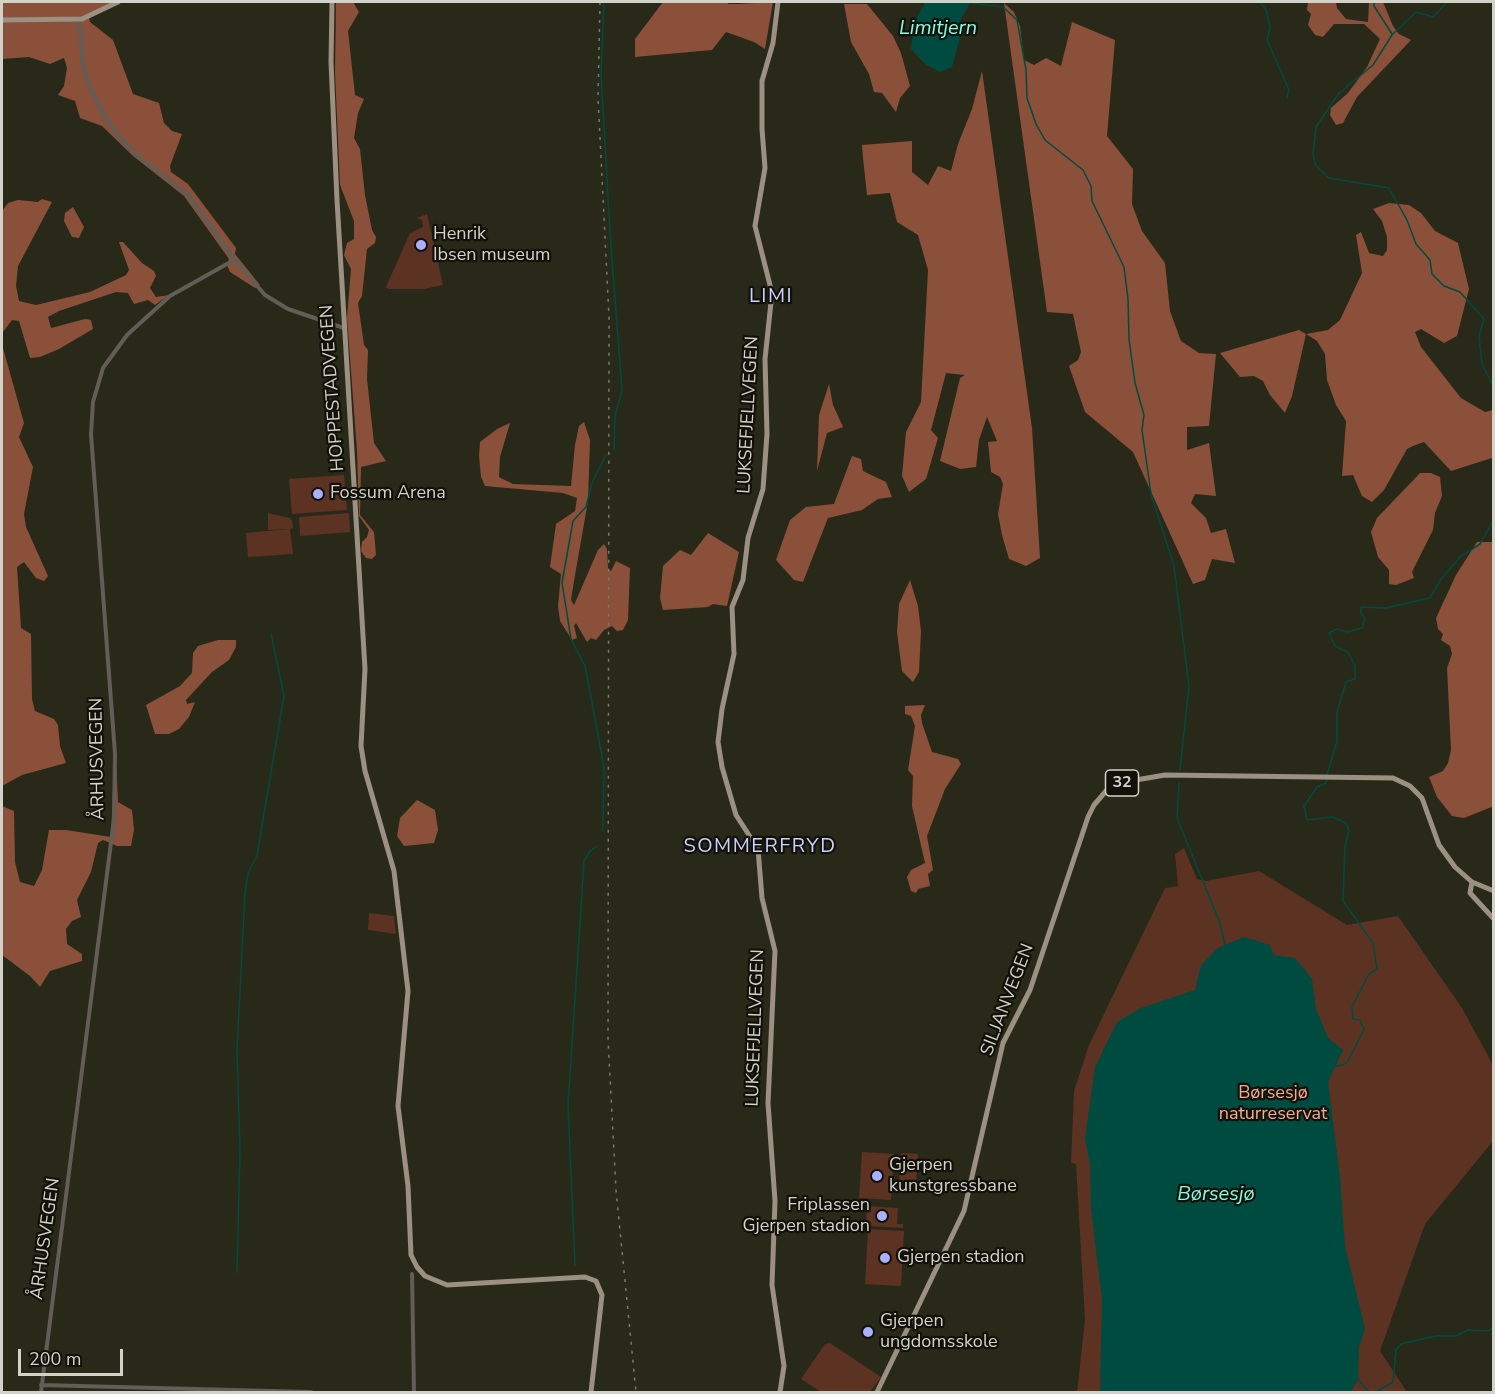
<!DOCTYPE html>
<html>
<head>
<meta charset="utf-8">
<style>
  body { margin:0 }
  #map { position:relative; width:1495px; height:1394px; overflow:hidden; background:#292919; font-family:"Nunito Sans",sans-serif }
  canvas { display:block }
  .frame { position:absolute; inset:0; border:3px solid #d1d2c8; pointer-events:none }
  .scale { position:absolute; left:18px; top:1349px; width:105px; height:27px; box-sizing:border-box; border:3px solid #d1d2c8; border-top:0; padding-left:8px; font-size:18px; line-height:21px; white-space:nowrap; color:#d1d2c8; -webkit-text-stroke:4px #11110a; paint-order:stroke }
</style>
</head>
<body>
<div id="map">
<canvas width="1495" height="1394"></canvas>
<div class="frame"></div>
<div class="scale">200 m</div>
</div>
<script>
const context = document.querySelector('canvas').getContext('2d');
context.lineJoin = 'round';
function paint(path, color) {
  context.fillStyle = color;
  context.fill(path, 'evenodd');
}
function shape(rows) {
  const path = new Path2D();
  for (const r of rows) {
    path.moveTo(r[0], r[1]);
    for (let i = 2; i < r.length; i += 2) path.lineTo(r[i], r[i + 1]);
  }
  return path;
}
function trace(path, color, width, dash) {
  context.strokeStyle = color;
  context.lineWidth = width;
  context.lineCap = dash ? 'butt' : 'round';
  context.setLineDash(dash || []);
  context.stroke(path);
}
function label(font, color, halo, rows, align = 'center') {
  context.font = font + ' "Nunito Sans",sans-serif';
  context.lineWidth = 4.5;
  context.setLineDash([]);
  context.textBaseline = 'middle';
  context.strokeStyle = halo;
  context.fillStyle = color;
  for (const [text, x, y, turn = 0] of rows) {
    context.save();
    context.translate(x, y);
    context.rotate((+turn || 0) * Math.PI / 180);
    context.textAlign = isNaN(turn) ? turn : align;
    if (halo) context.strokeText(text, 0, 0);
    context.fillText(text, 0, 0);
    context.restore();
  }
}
paint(shape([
  [427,214,443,285,424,289,388,289,386,287,410,233,423,227,422,220,417,218],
  [344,475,347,510,292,514,289,479],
  [268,513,290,518,292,521,293,528,290,529,293,554,248,557,246,533,288,529,268,530],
  [349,513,350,532,300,536,299,517],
  [1184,848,1197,879,1206,881,1259,871,1347,925,1398,916,1462,1008,1493,1065,1493,1141,1425,1224,1380,1351,1407,1392,1077,1392,1085,1320,1076,1164,1071,1163,1074,1091,1089,1045,1165,888,1178,886,1175,854],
  [369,913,394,916,396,934,368,930],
  [862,1152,894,1154,891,1200,859,1198],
  [901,1153,918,1154,916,1182,899,1181],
  [867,1206,898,1208,897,1224,903,1224,903,1228,866,1226],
  [868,1229,904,1231,901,1286,865,1284],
  [830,1343,881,1377,870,1392,821,1392,801,1379,825,1344]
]), '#5c3222');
paint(shape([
  [2,2,121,2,89,16,90,22,113,40,133,94,159,103,164,123,172,131,182,134,170,166,171,172,188,184,236,248,235,254,260,285,255,288,230,272,227,265,229,259,184,196,133,156,102,126,80,118,75,101,58,95,64,86,67,68,64,58,50,64,29,57,2,59],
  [336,2,353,2,359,12,348,31,355,95,364,99,358,113,354,138,360,149,365,195,372,230,376,237,375,243,367,249,362,296,358,303,364,345,368,350,367,379,374,443,386,461,361,467,360,515,374,532,376,555,372,559,366,558,361,551,362,542,367,537,369,530,359,516,357,451,347,318,351,269,344,255,347,243,354,239,354,221,340,185,335,72],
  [663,2,728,2,728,4,738,4,773,2,765,49,754,42,726,32,712,50,635,57,635,39],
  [1308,2,1336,2,1337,8,1346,19,1368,22,1369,2,1383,2,1393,26,1399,34,1411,40,1357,97,1343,123,1336,125,1330,115,1331,108,1348,93,1367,67,1380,39,1364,24,1334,24,1323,37,1315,35,1308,25,1311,14,1307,10],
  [1004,3,1014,12,1020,26,1024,60,1034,65,1046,58,1061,66,1072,22,1115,40,1107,136,1133,169,1132,204,1142,231,1165,263,1170,311,1181,341,1199,353,1216,354,1209,426,1187,427,1187,450,1209,443,1216,496,1195,494,1191,503,1206,518,1211,533,1226,529,1235,563,1212,559,1205,580,1193,584,1133,452,1085,412,1069,366,1078,360,1081,352,1073,314,1047,312],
  [844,4,867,4,893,36,901,53,910,86,900,98,896,112,882,93,874,92,869,74,851,42],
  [982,71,1032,428,1040,558,1026,566,1009,559,1002,535,998,514,1003,484,1000,477,991,472,988,442,997,441,987,417,979,440,976,467,960,469,940,461,960,378,965,375,946,373,931,430,938,438,926,479,909,492,902,476,906,432,921,402,928,270,918,235,897,222,890,193,867,195,863,158,862,145,912,141,912,172,928,185,938,166,951,171,958,144,972,109],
  [42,199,52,202,18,266,16,286,19,301,36,305,90,292,126,275,129,270,119,242,123,242,142,263,154,271,156,276,150,288,156,297,169,295,155,305,148,300,134,304,128,293,116,292,59,311,48,317,51,328,85,319,91,320,93,329,59,349,40,357,30,358,19,321,12,320,3,332,3,348,24,423,19,437,33,467,24,514,26,527,48,576,44,581,36,578,24,562,17,567,21,628,31,634,32,699,35,711,54,719,58,725,60,746,66,763,22,775,2,786,2,211,8,203,18,200,38,202],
  [1389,203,1409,205,1421,213,1435,231,1458,243,1469,289,1457,336,1444,343,1421,329,1415,332,1421,347,1461,398,1485,412,1493,410,1493,449,1492,458,1451,471,1424,442,1413,446,1407,449,1384,490,1372,502,1362,496,1353,475,1342,476,1346,421,1336,405,1327,380,1325,354,1317,341,1306,334,1292,396,1285,413,1270,395,1263,381,1254,376,1240,377,1220,353,1299,330,1306,334,1328,330,1340,320,1362,273,1356,235,1361,232,1369,253,1383,256,1387,250,1387,237,1382,221,1373,209],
  [73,207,84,227,79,238,72,237,64,221,65,213],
  [829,384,833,405,843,427,827,433,817,471,819,415],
  [584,422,590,440,588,501,574,581,571,600,574,605,598,550,604,544,607,549,608,569,611,571,616,561,630,568,628,620,623,630,617,631,612,626,604,630,596,640,591,638,587,642,576,623,574,626,577,638,572,640,560,621,558,606,561,574,550,567,556,524,575,511,577,498,563,493,485,486,481,477,479,456,480,442,497,429,510,423,500,457,499,477,513,484,571,486,575,445,579,426],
  [852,456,861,459,863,471,886,482,892,497,878,499,862,510,828,518,803,582,794,580,776,560,790,520,806,507,834,504],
  [1420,473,1431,473,1440,477,1442,496,1435,513,1433,530,1412,572,1414,578,1396,585,1389,584,1389,570,1378,557,1371,532,1377,518],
  [708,533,739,552,727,606,713,604,708,607,663,610,660,598,663,566,680,550,691,555],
  [1477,542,1493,542,1494,806,1464,818,1452,816,1437,797,1429,777,1443,771,1448,763,1451,750,1447,668,1452,654,1450,646,1441,640,1443,634,1438,629,1436,618,1456,575],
  [910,580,918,606,921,631,919,672,913,682,902,671,897,632,899,604],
  [218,640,236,640,236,647,229,660,212,672,186,700,187,704,195,702,189,717,179,729,169,734,155,734,146,705,180,686,192,673,193,653,198,646],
  [925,705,921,715,922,723,932,752,958,759,961,764,945,789,927,836,933,870,928,874,930,886,918,889,916,893,911,891,907,877,911,870,925,863,912,806,913,776,908,770,915,726,911,716,905,714,905,706],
  [115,739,118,802,132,810,134,830,131,846,117,846,103,840,98,843,91,872,77,900,81,917,72,921,66,929,67,944,82,954,82,961,50,971,40,987,30,976,2,955,2,806,14,811,15,862,20,882,34,886,42,870,49,830,66,830,111,837],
  [417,800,435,810,438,830,434,843,404,846,397,836,400,818]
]), '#8a5039');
paint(shape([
  [925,2,970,3,960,21,963,27,952,67,940,72,925,64,911,49,915,21],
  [1244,937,1270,945,1274,955,1295,958,1312,979,1316,1009,1328,1038,1343,1050,1328,1082,1340,1178,1345,1246,1365,1329,1359,1347,1358,1379,1351,1392,1100,1392,1102,1299,1091,1209,1090,1164,1085,1139,1095,1067,1117,1022,1141,1008,1195,990,1201,965,1218,948]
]), '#004b3f');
trace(shape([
  [604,2,601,74,610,233,622,390,615,416,614,450],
  [1260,2,1266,10,1270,27,1267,40,1289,90,1287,98],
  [1374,2,1374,6,1392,34],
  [1447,2,1433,17,1416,12,1392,35,1373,65,1339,93,1316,127,1313,155,1316,166,1329,178,1389,188,1407,220,1416,244,1430,260,1432,274,1444,286,1460,292,1484,319,1479,336,1482,364,1494,387],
  [970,3,1003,7,1017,20,1026,70,1027,98,1036,124,1045,140,1083,170,1091,186,1092,201,1124,267,1128,299,1129,339,1135,383,1144,415,1142,430,1151,494,1174,566,1189,686,1180,770],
  [1494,435,1494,452],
  [1327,775,1337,741,1337,712,1346,682,1355,679,1355,666,1348,652,1335,646,1329,633,1337,629,1347,632,1362,628,1365,618,1361,614,1361,607,1386,608,1430,598,1441,579,1460,557,1480,544,1494,519],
  [1327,780,1326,783,1317,787,1304,806,1307,820,1333,817,1346,823,1349,831,1345,846,1343,901,1373,943,1377,969,1369,974,1352,1007,1353,1019,1360,1020,1364,1029,1348,1061,1343,1065,1335,1066],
  [1179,783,1177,818,1220,923,1225,945],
  [603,829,604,767,585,666,571,639,562,583,573,521,586,507,592,483,606,455],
  [575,1265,568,1105,584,861,590,851,597,846],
  [237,1272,240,1151,237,1049,245,893,248,873,257,855,284,696,271,634],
  [1358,1379,1369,1392],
  [1376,1392,1393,1382,1396,1350,1401,1344,1436,1336,1456,1336,1468,1330,1488,1331,1494,1327]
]), '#004b3f', 1.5);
trace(shape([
  [79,19,83,65,89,85,106,119,121,139,140,158,187,194,237,263,265,295,288,309,344,328],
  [412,1274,414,1392],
  [41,1385,311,1392],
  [41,1392,114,819,115,754,91,434,93,402,103,368,127,335,170,296,234,260]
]), '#625d56', 4);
trace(shape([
  [332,2,331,62,337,200,365,669,361,746,365,771,394,871,408,991,398,1106,408,1186,411,1255,417,1267,425,1276,447,1285,585,1277,596,1281,602,1295,591,1392],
  [778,2,773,43,762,81,762,129,765,168,755,226,772,293,765,359,767,434,763,489,748,538,743,580,732,607,734,654,722,709,718,742,722,767,736,815,758,849,762,898,775,951,768,1103,775,1201,772,1285,784,1366,780,1392],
  [2,20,82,19,118,2],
  [1472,882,1470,893,1494,919],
  [877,1392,964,1211,1003,1043,1030,990,1088,817,1094,805,1106,791,1130,781,1165,775,1393,778,1410,786,1422,798,1439,845,1455,867,1472,882,1494,891]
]), '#9b9082', 5);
trace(shape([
  [600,2,598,98,609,317,608,1039,616,1190,636,1392]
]), '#7a7b6e', 1.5, [3, 6]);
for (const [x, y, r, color] of [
  [421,245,6,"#a9b0fc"],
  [318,494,6,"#a9b0fc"],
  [877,1176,6,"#a9b0fc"],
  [882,1216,6,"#a9b0fc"],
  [885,1258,6,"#a9b0fc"],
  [868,1332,6,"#a9b0fc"]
]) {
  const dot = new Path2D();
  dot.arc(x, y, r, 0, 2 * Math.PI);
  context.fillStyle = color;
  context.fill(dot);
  trace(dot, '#11110a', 2);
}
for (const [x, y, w] of [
  [1122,783,33]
]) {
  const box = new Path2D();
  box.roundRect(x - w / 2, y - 13, w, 26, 4.5);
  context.fillStyle = '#11110a';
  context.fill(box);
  trace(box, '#d1d2c8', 1.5);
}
label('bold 16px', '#d1d2c8', null, [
  ["32",1122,783]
]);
label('18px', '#d1d2c8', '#11110a', [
  ["Henrik",433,235],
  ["Ibsen museum",433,256],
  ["Fossum Arena",330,494],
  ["Gjerpen",889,1166],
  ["kunstgressbane",889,1187],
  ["Friplassen",870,1206,"right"],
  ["Gjerpen stadion",870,1227,"right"],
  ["Gjerpen stadion",897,1258],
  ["Gjerpen",880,1322],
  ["ungdomsskole",880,1343]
], 'left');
label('18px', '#d1d2c8', '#11110a', [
  ["HOPPESTADVEGEN",333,388,-94],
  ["LUKSEFJELLVEGEN",749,415,-87],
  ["ÅRHUSVEGEN",98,759,-91],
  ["SILJANVEGEN",1008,1000,-69],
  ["LUKSEFJELLVEGEN",756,1028,-88],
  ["ÅRHUSVEGEN",46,1239,-82]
]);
label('18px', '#f4ac91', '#11110a', [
  ["Børsesjø",1273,1094],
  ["naturreservat",1273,1115]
]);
label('italic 20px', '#83fce2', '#11110a', [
  ["Limitjern",938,29],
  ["Børsesjø",1216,1195]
]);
context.letterSpacing = '1.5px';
label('20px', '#ccd1fc', '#11110a', [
  ["LIMI",771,297],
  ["SOMMERFRYD",760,847]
]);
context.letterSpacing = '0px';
</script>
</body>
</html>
